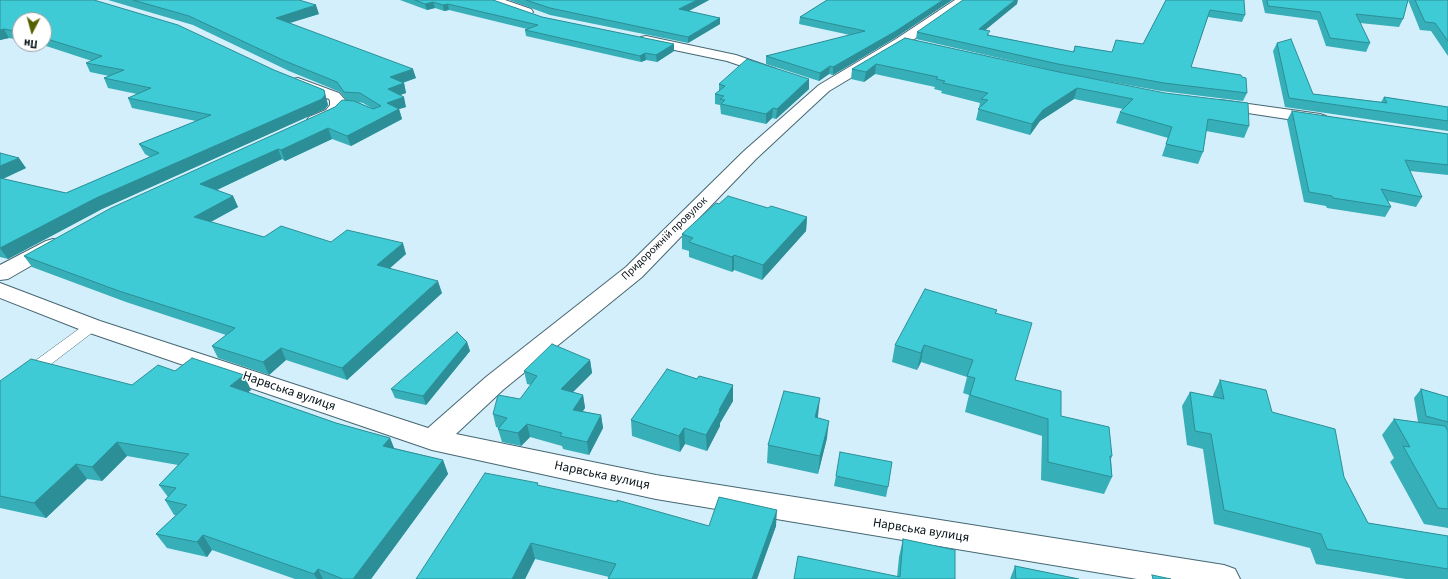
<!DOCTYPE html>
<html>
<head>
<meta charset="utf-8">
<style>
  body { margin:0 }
  #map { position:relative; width:1448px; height:579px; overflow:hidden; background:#d3effb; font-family:"Source Sans 3",sans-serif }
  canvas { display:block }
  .north { position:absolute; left:12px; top:12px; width:40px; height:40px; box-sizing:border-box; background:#fff; border:1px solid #9ba0a2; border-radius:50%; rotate:186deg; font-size:11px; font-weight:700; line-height:16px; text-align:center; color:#051116 }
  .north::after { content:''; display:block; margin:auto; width:14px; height:18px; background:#576000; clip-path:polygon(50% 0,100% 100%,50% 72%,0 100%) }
</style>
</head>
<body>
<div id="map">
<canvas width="1448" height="579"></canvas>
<div class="north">Пн</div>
</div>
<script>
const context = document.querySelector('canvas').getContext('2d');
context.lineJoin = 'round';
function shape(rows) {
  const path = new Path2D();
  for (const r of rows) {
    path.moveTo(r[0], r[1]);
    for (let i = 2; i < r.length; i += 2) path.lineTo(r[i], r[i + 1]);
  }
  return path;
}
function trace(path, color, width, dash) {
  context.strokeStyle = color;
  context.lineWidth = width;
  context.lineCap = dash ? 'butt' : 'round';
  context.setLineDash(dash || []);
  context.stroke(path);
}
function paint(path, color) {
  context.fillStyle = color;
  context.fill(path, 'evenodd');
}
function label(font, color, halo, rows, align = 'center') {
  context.font = font + ' "Source Sans 3",sans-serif';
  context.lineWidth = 3;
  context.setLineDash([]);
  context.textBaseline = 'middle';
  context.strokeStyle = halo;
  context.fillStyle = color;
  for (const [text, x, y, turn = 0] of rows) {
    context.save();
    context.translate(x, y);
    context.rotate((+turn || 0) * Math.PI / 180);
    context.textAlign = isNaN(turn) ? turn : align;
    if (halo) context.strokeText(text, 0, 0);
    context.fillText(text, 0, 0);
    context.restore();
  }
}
const service = shape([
  [92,322,97,323,99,326,97,329,34,377,29,378,24,377,22,373,24,369,87,323,92,322]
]);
const minor = shape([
  [488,0,505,0,531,9,533,12,531,15,527,16,523,15,490,3,488,0],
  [955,0,969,0,906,45,829,91,756,159,642,277,504,389,456,434,656,475,1224,565,1235,569,1240,579,1137,579,656,499,432,450,84,331,0,298,0,283,100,321,428,428,486,377,626,267,744,151,819,85,896,39,955,0],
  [646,36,736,55,776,69,778,72,776,75,771,76,727,61,641,43,639,40,641,37,646,36],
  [298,78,339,93,346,101,346,106,338,116,321,123,315,125,309,123,307,120,309,117,326,110,330,105,330,101,329,99,293,85,291,82,293,79,298,78],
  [1220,100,1320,114,1326,116,1328,119,1326,122,1320,124,1215,108,1212,105,1215,102,1220,100],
  [53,239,60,241,63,245,60,249,8,279,0,280,0,265,46,241,53,239]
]);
trace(service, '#466773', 1);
trace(minor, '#466773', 2);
paint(service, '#fff');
paint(minor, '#fff');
paint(shape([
  [0,0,274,70,324,90,328,105,325,109,102,209,8,259,0,257,0,153,26,168,3,179,66,193,150,157,145,154,139,144,196,121,132,108,128,98,137,94,108,88,104,78,109,76,90,72,86,63,92,61,40,44,44,44,44,20,20,20,20,40,9,38,0,40],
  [108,0,299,0,319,14,290,23,416,78,403,83,404,83,406,93,400,95,406,107,399,109,402,119,351,146,332,139,285,161,282,159,217,190,233,196,238,207,211,222,264,237,331,242,406,254,390,268,442,293,347,380,286,360,269,375,218,358,212,346,226,335,126,302,32,267,24,256,335,107,346,100,340,92,289,71,193,25],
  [358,102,363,103,373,109],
  [400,0,493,0,542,17,674,44,674,51,657,62,646,60,641,62,526,36,525,30,527,29,449,10,444,11,435,8,427,10],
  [509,0,709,0,688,11,720,18,720,24,688,43,550,15],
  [827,0,952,0,895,38,833,75,829,74,819,81,766,64,766,56,850,35,799,24,800,17],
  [1166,0,1245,15,1242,22,1208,17,1191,67,1247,93,1243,101,1161,91,1056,72,1249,126,1244,138,1206,131,1203,152,1198,164,1162,156,1168,138,1116,123,1120,112,1123,109,1074,99,1040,121,1030,135,976,120,980,103,941,93,942,91,934,89,935,87,875,74,864,82,851,79,852,69,905,38,1056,71,916,39,917,32,1017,4,985,30,989,35,1073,52,1075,46,1112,52,1143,44],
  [1262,0,1408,0,1403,19,1399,27,1360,23,1370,43,1366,52,1326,46,1317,20,1265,13],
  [1408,0,1448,0,1448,56,1431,31,1420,30],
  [1277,43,1313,94,1381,102,1384,97,1448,107,1448,131,1285,107,1273,51],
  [809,79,809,89,776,119,772,118,766,124,721,114,720,105,715,104,715,94,719,91,719,84],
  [1292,111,1448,134,1448,175,1410,171,1422,197,1416,207,1388,201,1391,207,1385,217,1327,208,1326,206,1304,202,1287,120],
  [719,204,768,208,807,217,806,231,762,280,734,270,732,272,689,257,689,251,682,249,682,234],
  [997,310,996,313,1015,380,1112,456,1111,459,1112,477,1104,494,1041,480,1042,436,965,412,969,395,963,393,967,377,921,362,917,370,892,362,895,345],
  [467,342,470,351,426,405,395,398,391,389],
  [590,360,592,373,573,392,583,395,585,408,582,411,601,415,603,428,589,455,563,449,562,446,530,437,521,446,502,442,498,429,499,428,496,427,493,414,520,399,531,385,527,384,524,371],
  [175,371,251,390,248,392,336,423,390,438,394,448,443,460,448,474,371,579,295,579,212,550,207,557,167,548,156,534,176,515,174,515,165,500,168,497,159,485,178,465,127,456,102,481,87,479,46,518,0,508,0,381,132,385],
  [697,379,733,385,733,401,720,423,720,426,707,451,685,444,680,452,632,436,631,420],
  [1220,380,1272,412,1344,477,1368,523,1448,536,1448,579,1406,579,1316,564,1310,548,1214,524,1203,449,1187,445,1182,406,1190,392,1213,397,1213,395],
  [1421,389,1448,397,1448,528,1424,524,1390,462,1394,458,1382,435,1394,419,1418,422,1414,398],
  [818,416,818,418,827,438,818,474,767,463,768,445],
  [836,476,888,487,886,497,834,486],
  [539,486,709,526,776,526,757,579,608,579,609,577,535,559,525,579,416,579],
  [903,539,955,579,794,579,897,577,899,557],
  [1015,566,1079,579,1010,579]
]), '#36afb8');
paint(shape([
  [697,0,709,0,680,16,679,9],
  [943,0,952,0,895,38,833,75,833,67],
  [1015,0,1018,0,1017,4,978,36,979,29],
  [433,2,435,8,427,10,425,4],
  [448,4,449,10,444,11,443,5],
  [316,5,319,14,279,26,276,18],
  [720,18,720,24,688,43,688,37],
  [4,29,9,38,0,40,0,30],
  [674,44,674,51,657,62,656,55],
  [645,53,646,60,641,62,640,56],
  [876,64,875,74,864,82,866,72],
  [830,66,829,74,819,81,820,73],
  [413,69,416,78,392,86,390,77],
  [809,79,809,89,776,119,777,109],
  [404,83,406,93,391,98,388,89],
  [1077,88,1074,99,1040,121,1030,135,1032,124,1043,110],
  [324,90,328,105,325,109,102,209,8,259,0,248,96,198],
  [404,97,406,107,399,109,402,119,351,146,347,136,387,103],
  [773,108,772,118,766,124,766,114],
  [328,128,332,139,285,161,281,150],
  [278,149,282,159,206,195,200,184],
  [19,158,26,168,0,180,0,166],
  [233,196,238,207,199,228,194,217],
  [807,217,806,231,762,280,763,265],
  [403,243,406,254,381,276,377,265],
  [734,255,734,270,732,272,732,257],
  [438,281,442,293,347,380,342,368],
  [467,342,470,351,426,405,423,396],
  [924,345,921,362,917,370,921,353],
  [281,348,286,360,269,375,263,362],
  [590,360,592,373,563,402,561,389],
  [244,375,251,390,238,400,230,386],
  [733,385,733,401,720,423,720,426,707,451,706,435,719,410],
  [583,395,585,408,575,423,573,410],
  [820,398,818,416,813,435,815,417],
  [601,415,603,428,589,455,587,442],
  [829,421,827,438,818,474,820,456],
  [527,424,530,437,521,446,518,433],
  [684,428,685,444,680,452,679,436],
  [390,438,396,453,383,446],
  [117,442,127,456,102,481,92,467],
  [443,460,448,474,371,579,353,579],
  [76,464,87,479,46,518,34,503],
  [777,510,776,526,757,579,752,579],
  [203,535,212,550,207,557,197,542],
  [531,543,535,559,525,579,512,579],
  [318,569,323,579,317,579,314,574]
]), '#2c8e96');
const building = shape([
  [0,0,94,0,178,25,274,70,324,90,325,95,322,99,96,198,0,248,0,178,66,193,159,153,139,144,211,115,128,98,151,88,104,78,124,70,86,63,102,56,44,38,44,20,20,20,20,32,4,29,0,30,0,0],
  [133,0,299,0,316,5,276,18,413,69,390,77,404,83,388,89,404,97,387,103,399,109,347,136,328,128,281,150,278,149,200,184,233,196,194,217,264,237,281,226,331,242,347,230,403,243,377,265,438,281,342,368,281,348,263,362,212,346,235,328,119,291,24,256,111,208,335,107,342,100,354,101,373,109,381,106,360,93,344,92,337,82,285,61,189,16,133,0],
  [415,0,493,0,542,17,674,44,656,55,645,53,640,56,525,30,538,25,448,4,443,5,433,2,425,4,415,0],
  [526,0,697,0,679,9,720,18,688,37,550,8,526,0],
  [827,0,943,0,896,31,833,67,830,66,820,73,766,56,865,31,800,17,827,0],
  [963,0,1015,0,979,29,990,31,987,35,1074,52,1075,46,1112,52,1116,40,1143,44,1166,0,1244,0,1245,15,1210,10,1191,67,1241,75,1242,77,1246,78,1247,93,1164,83,1058,64,917,32,963,0],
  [1267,0,1408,0,1403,19,1356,14,1370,43,1330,38,1320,12,1268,6,1267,0],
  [1415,0,1448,0,1448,41,1435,23,1425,22,1415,0],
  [905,38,1059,72,1165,93,1248,103,1249,126,1208,119,1203,152,1166,144,1172,127,1120,112,1133,99,1077,88,1043,110,1032,124,978,109,988,100,981,99,988,93,943,83,945,81,936,79,938,77,876,64,866,72,852,69,905,38],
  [1291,39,1313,94,1387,103,1384,97,1448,107,1448,121,1289,98,1277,43,1291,39],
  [747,59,809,79,777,109,773,108,766,114,721,104,725,100,720,99,724,96,715,94,725,86,719,84,747,59],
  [1292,111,1448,134,1448,165,1405,160,1422,197,1381,189,1391,207,1333,198,1332,196,1309,192,1292,111],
  [0,153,19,158,0,166,0,153],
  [728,196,768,208,771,206,807,217,763,265,734,255,732,257,689,242,693,238,682,234,716,203,719,204,728,196],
  [925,289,997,310,995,313,1032,323,1015,380,1061,391,1061,416,1109,427,1112,456,1110,456,1112,477,1048,462,1048,419,970,395,975,378,967,376,973,360,924,345,921,353,895,345,925,289],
  [457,332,467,342,423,396,391,389,457,332],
  [552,344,590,360,561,389,583,395,573,410,601,415,587,442,560,436,562,433,527,424,518,433,498,429,507,418,493,414,498,395,520,399,537,376,524,371,552,344],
  [192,358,244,375,230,386,336,423,390,438,383,446,443,460,353,579,343,579,318,569,314,574,203,535,197,542,156,534,187,505,165,500,176,488,159,485,189,454,117,442,92,467,76,464,34,503,0,496,0,381,31,359,132,385,158,365,175,371,192,358],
  [667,369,697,379,699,376,733,385,719,410,720,411,706,435,684,428,679,436,631,420,667,369],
  [1220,380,1266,390,1272,412,1335,429,1344,477,1368,523,1448,536,1448,569,1327,549,1321,534,1224,510,1211,434,1195,431,1190,392,1224,399,1220,380],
  [1421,389,1448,397,1448,422,1426,416,1421,389],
  [784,391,820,398,815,417,829,421,820,456,768,445,784,391],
  [1394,419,1445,426,1448,431,1448,509,1438,508,1403,446,1410,447,1394,419],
  [840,452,892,462,888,487,836,476,840,452],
  [485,473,538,483,537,485,617,502,617,500,709,526,719,497,777,510,752,579,608,579,616,564,531,543,512,579,416,579,485,473],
  [903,539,955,550,955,579,794,579,798,556,900,577,903,539],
  [1015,566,1079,579,1016,579,1015,566],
  [1152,575,1171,579,1153,579,1152,575]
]);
paint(building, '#3fcbd6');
trace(building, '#2c8e96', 1);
label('11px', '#051116', '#fff', [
  ["Придорожній провулок",665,239,-44]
]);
label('13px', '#051116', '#fff', [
  ["Нарвська вулиця",289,392,19],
  ["Нарвська вулиця",602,476,12],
  ["Нарвська вулиця",921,531,9]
]);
</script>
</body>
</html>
